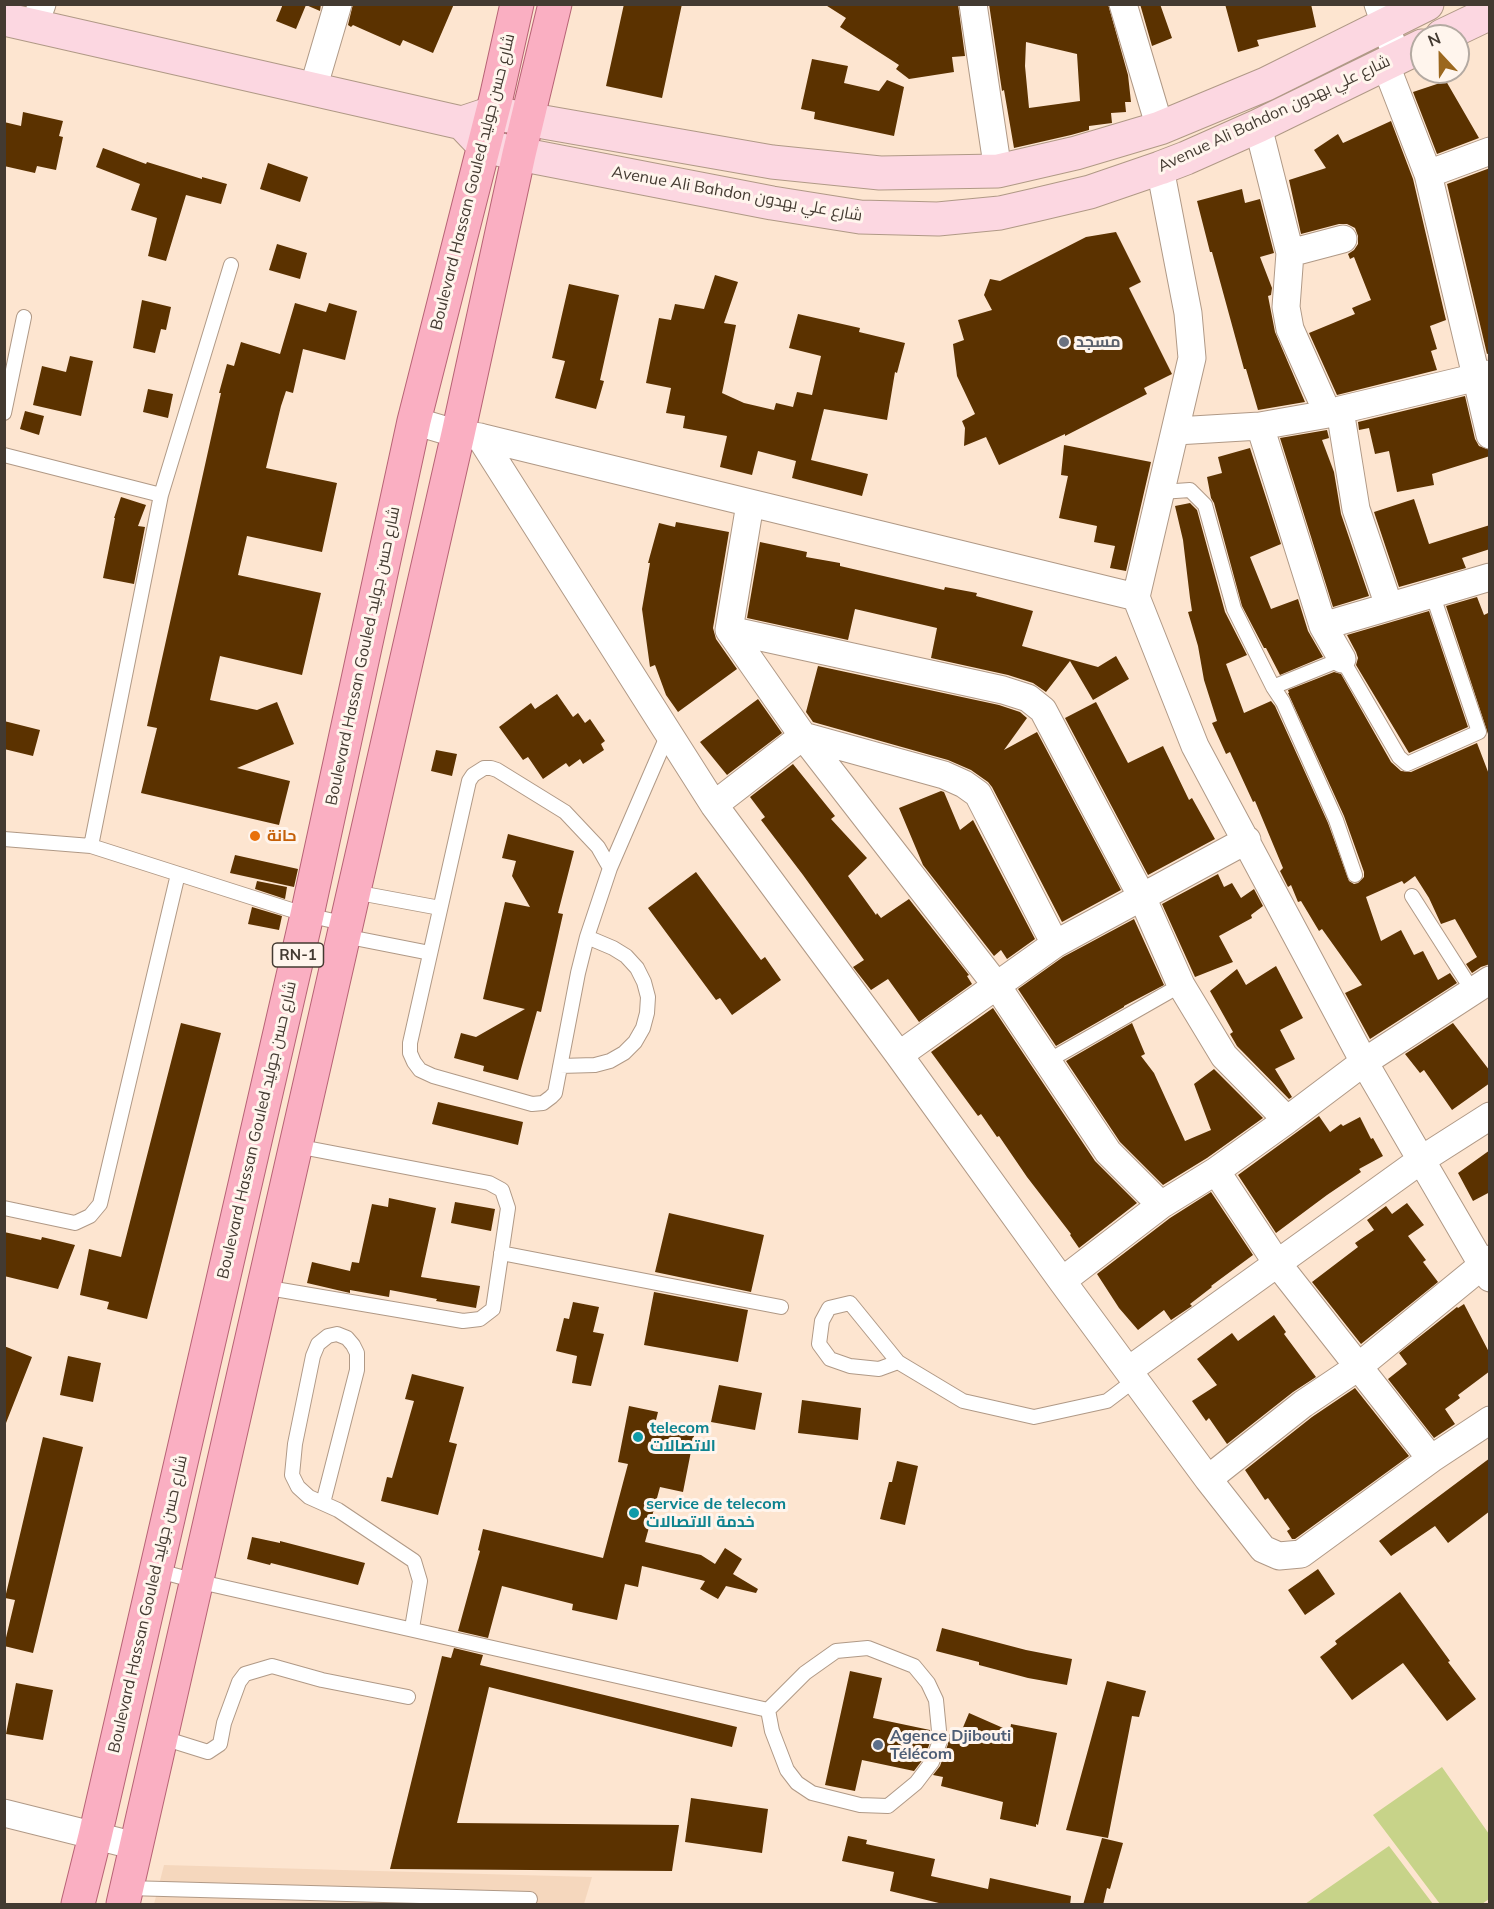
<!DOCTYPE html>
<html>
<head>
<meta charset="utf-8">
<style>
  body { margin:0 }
  #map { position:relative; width:1494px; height:1909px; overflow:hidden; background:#fde5d0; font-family:Mulish,sans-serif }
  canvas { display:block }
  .frame { position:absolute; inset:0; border:6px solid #433a31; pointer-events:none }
  .north { position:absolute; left:1410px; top:24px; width:60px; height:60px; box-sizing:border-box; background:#fff5ed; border:2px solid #b4aaa2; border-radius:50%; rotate:338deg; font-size:16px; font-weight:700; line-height:24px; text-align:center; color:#433a31 }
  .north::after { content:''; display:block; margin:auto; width:21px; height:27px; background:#9b671e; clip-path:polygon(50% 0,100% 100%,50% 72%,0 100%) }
</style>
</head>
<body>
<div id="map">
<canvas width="1494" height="1909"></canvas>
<div class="frame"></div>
<div class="north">N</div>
</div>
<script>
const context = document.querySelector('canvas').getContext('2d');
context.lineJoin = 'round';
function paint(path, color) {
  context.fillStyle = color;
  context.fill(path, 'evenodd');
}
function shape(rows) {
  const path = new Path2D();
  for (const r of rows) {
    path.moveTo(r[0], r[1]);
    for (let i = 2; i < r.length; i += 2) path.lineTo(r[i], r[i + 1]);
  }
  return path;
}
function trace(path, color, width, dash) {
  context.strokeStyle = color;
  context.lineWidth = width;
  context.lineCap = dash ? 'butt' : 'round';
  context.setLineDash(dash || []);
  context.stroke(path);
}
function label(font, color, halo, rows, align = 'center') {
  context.font = font + ' Mulish,Cairo,sans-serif';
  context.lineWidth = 6;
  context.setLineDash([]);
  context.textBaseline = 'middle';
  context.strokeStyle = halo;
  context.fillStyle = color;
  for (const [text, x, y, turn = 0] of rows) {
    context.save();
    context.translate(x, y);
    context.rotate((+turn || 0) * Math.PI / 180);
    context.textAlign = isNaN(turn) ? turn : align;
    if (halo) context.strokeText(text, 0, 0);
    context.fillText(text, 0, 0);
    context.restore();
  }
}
paint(shape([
  [164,1865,592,1877,584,1904,154,1904]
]), '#f5d7bd');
paint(shape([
  [1442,1767,1489,1834,1489,1899,1482,1904,1440,1904,1373,1815],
  [1389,1846,1433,1904,1305,1904]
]), '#c7d389');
paint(shape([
  [283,4,321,4,320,11,306,5,296,29,276,21],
  [353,4,454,4,433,53,403,40,400,46,353,25,351,27,348,25],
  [624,4,682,4,662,98,606,86],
  [824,4,958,4,965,56,952,57,954,72,909,79,896,69,899,65,840,27,846,18],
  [989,4,1108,4,1128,75,1131,102,1125,102,1126,112,1111,113,1112,123,1089,126,1089,130,1071,135,1014,148,1004,90,1002,91],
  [1026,42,1077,54,1080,101,1029,108,1025,66],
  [1140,4,1160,4,1172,38,1152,46],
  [1225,4,1311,4,1316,27,1257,40,1259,46,1238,52],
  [812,59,848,66,844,83,879,91,887,80,904,87,894,136,814,119,815,112,801,109],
  [1446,81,1479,138,1437,154,1413,92],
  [23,112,63,121,59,136,63,137,56,170,37,166,35,173,4,166,4,122,21,126],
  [1391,121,1413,179,1446,320,1430,326,1437,349,1431,351,1437,370,1337,395,1309,333,1355,314,1352,308,1371,300,1354,257,1350,259,1348,254,1354,250,1358,244,1358,236,1355,228,1347,224,1339,224,1301,234,1289,180,1326,168,1314,150,1338,134,1343,143],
  [103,148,146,164,147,162,202,179,202,177,227,184,221,204,186,195,166,261,148,256,157,218,131,210,140,184,96,167],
  [268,163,308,177,300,202,260,189],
  [1490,168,1490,353,1487,354,1447,184],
  [1242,189,1245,203,1260,199,1274,253,1260,257,1272,288,1271,295,1268,296,1275,332,1305,402,1258,410,1246,369,1244,369,1212,252,1210,252,1197,201],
  [1116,232,1141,282,1129,288,1172,374,1144,388,1147,394,1065,436,1065,434,999,465,986,437,964,446,965,428,962,421,975,414,957,376,953,344,964,340,958,320,992,310,984,295,990,279,1000,281,1086,237],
  [277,244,307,253,300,279,269,270],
  [715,275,738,282,724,323,736,325,722,393,744,403,774,410,776,403,793,407,797,392,812,395,821,356,789,348,798,314,860,328,859,332,905,343,897,373,895,372,887,420,824,409,811,460,868,474,862,496,792,478,796,461,758,451,752,475,720,467,727,436,683,428,685,416,666,413,671,388,646,383,659,318,671,320,675,304,704,309],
  [569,284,619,295,600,380,604,381,596,409,555,398,565,361,552,358],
  [142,300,171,307,166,330,161,329,155,353,133,348],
  [295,303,326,312,329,303,357,311,345,360,303,349,293,393,286,391,281,406,266,468,337,483,322,552,247,536,238,575,321,593,302,675,220,656,210,700,257,710,277,702,294,744,237,768,290,781,279,825,141,793,157,728,147,726,221,393,219,393,227,364,234,366,241,342,280,354],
  [70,356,93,361,81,416,33,405,42,366,66,372],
  [148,389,173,394,168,418,143,412],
  [1465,396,1475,439,1479,446,1490,450,1490,456,1432,474,1434,485,1397,492,1389,451,1375,454,1369,428,1359,430,1358,422],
  [25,411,44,416,39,435,20,429],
  [1327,430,1329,438,1322,440,1334,472,1341,514,1369,596,1333,607,1280,438],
  [1064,445,1151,462,1126,571,1110,568,1115,546,1094,542,1097,526,1059,518,1068,476,1061,475],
  [1250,448,1281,544,1250,557,1271,609,1298,599,1308,631,1323,657,1280,675,1266,648,1264,648,1242,606,1214,503,1211,498,1207,477,1222,473,1218,457],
  [121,497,146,505,138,526,145,527,134,584,103,578,115,518,114,518],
  [1414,499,1429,544,1490,525,1490,549,1462,558,1466,568,1399,587,1374,512],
  [1190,503,1197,510,1225,612,1247,655,1226,664,1244,713,1271,701,1275,706,1328,823,1349,881,1354,884,1358,883,1364,877,1364,872,1344,816,1288,693,1289,693,1288,690,1334,672,1341,674,1391,762,1401,771,1411,772,1477,743,1490,777,1490,964,1481,967,1472,973,1466,964,1477,957,1455,919,1441,924,1429,898,1415,876,1404,884,1402,881,1366,897,1381,941,1401,930,1414,955,1423,951,1438,980,1450,973,1457,983,1370,1039,1345,993,1362,985,1322,929,1319,931,1301,901,1298,902,1291,885,1288,887,1280,871,1283,868,1255,801,1253,802,1230,752,1226,754,1212,723,1217,721,1204,680,1198,646,1188,612,1192,611,1190,598,1183,540,1175,506],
  [676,522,729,532,713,628,716,639,737,669,678,712,666,695,655,665,650,667,642,609,650,563,648,563,659,523,675,527],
  [760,542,807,552,806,557,840,563,840,566,944,590,945,587,977,593,976,596,1033,611,1022,646,1098,667,1116,656,1129,679,1093,700,1070,661,1046,692,1033,683,1008,675,931,658,937,628,855,609,848,640,747,618],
  [1477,597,1484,615,1490,612,1490,733,1488,734,1446,606],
  [1429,611,1468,727,1409,753,1356,665,1358,658,1356,652,1347,635],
  [818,666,999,705,1020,712,1027,718,1004,750,1037,732,1121,890,1062,922,992,787,988,782,971,770,948,760,813,722,806,712],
  [557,694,573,717,578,713,585,723,590,719,605,741,601,744,604,750,583,764,580,759,569,767,566,763,543,779,528,757,523,760,499,727,531,703,535,709],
  [758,699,782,733,727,775,700,742],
  [1096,702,1128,763,1163,746,1189,800,1192,798,1215,839,1148,875,1065,718],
  [4,721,40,730,33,756,4,749],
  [436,750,457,754,452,776,431,771],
  [793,764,835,816,831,819,867,858,848,876,876,915,877,913,881,918,909,899,969,975,967,976,972,984,919,1022,888,979,871,990,853,967,864,960,803,875,761,820,765,817,750,797],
  [941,791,944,792,960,830,973,820,1035,939,1007,959,1001,950,994,956,923,865,899,808],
  [508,834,574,851,558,913,563,914,541,1012,537,1011,518,1080,483,1071,484,1066,454,1058,461,1033,476,1037,525,1009,483,999,505,902,530,907,512,876,516,861,502,858],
  [235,855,298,869,294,887,230,873],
  [696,872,761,960,765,957,781,980,732,1015,720,998,716,1000,648,908],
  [1218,874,1224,887,1232,883,1241,898,1254,889,1263,906,1251,915,1252,918,1219,936,1233,962,1195,977,1162,904],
  [257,881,287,887,285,899,255,889],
  [252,907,282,916,279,930,248,924],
  [1134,919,1164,985,1124,1006,1124,1007,1056,1046,1018,989,1063,957],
  [1276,966,1303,1018,1280,1030,1295,1059,1275,1069,1292,1097,1289,1099,1237,1046,1230,1034,1233,1032,1210,991,1237,969,1246,985],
  [993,1008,1095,1161,1137,1203,1079,1248,1070,1235,1071,1234,1027,1177,999,1136,997,1137,981,1114,978,1116,931,1052],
  [181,1023,221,1033,147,1319,107,1309,109,1302,80,1295,89,1249,121,1257],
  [1132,1023,1145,1054,1141,1056,1154,1073,1185,1141,1211,1130,1194,1084,1214,1069,1263,1118,1207,1158,1163,1185,1120,1142,1066,1061],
  [1453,1023,1490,1071,1490,1083,1452,1110,1424,1070,1420,1073,1405,1054],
  [438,1102,523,1122,518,1145,432,1124],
  [1319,1116,1330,1132,1341,1124,1343,1126,1360,1117,1371,1139,1373,1138,1383,1156,1359,1169,1361,1172,1327,1195,1276,1233,1238,1175],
  [1490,1150,1490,1192,1473,1201,1458,1173],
  [1211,1192,1253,1255,1211,1286,1212,1287,1190,1304,1192,1306,1171,1320,1164,1310,1138,1330,1119,1308,1097,1274,1170,1218],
  [389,1198,436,1208,421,1277,480,1286,476,1308,436,1301,437,1299,390,1290,389,1297,350,1290,350,1293,307,1283,312,1262,350,1271,352,1262,359,1263,372,1204,388,1207],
  [455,1202,495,1209,491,1231,451,1223],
  [1407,1203,1424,1225,1408,1236,1426,1260,1423,1262,1438,1282,1361,1344,1312,1282,1358,1247,1355,1243,1374,1230,1367,1220,1386,1206,1392,1214],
  [669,1213,764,1235,751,1292,655,1272],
  [4,1232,41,1240,42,1237,75,1245,58,1289,4,1276],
  [654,1292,748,1310,738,1362,644,1345],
  [573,1302,599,1307,593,1332,604,1334,591,1386,572,1383,577,1356,556,1351,564,1318,569,1319],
  [1464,1304,1490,1354,1490,1371,1458,1395,1460,1398,1445,1409,1455,1424,1434,1438,1388,1379,1407,1364,1399,1353,1457,1307,1458,1308],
  [1274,1315,1286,1332,1284,1334,1316,1377,1293,1392,1227,1444,1209,1418,1206,1421,1192,1401,1217,1385,1197,1359,1232,1333,1238,1341],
  [4,1346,32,1357,6,1423,4,1422],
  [68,1356,101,1363,93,1402,60,1395],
  [412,1374,464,1387,449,1442,457,1444,438,1515,381,1501,387,1477,392,1478,414,1401,405,1399],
  [719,1385,762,1393,755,1430,711,1422],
  [1355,1388,1409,1456,1295,1539,1292,1539,1287,1531,1290,1529,1268,1498,1265,1500,1245,1470,1312,1417],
  [802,1400,861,1408,858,1440,798,1433],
  [629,1406,658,1412,654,1428,694,1436,683,1492,660,1487,645,1542,701,1555,715,1564,725,1548,742,1559,733,1574,758,1589,756,1593,726,1586,718,1599,700,1589,705,1581,642,1566,638,1587,625,1584,617,1620,572,1610,573,1604,502,1586,488,1638,458,1631,480,1551,478,1550,483,1529,603,1558,628,1464,618,1462],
  [43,1437,83,1447,33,1653,4,1646,15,1600,5,1598],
  [1490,1458,1490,1511,1448,1543,1435,1526,1391,1556,1379,1541],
  [897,1461,918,1466,905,1525,880,1519,889,1482,892,1482],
  [252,1537,280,1543,280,1541,365,1563,358,1585,271,1563,270,1565,247,1559],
  [1318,1569,1335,1594,1305,1615,1288,1590],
  [1400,1592,1450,1661,1448,1662,1476,1699,1447,1721,1403,1663,1352,1700,1320,1657,1337,1644,1335,1641],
  [942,1628,1026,1650,1072,1659,1067,1685,1028,1678,979,1665,979,1662,936,1651],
  [454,1648,483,1655,480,1665,737,1727,732,1747,489,1687,457,1823,679,1825,672,1871,390,1869,442,1656,451,1658],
  [850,1671,882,1678,873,1718,930,1730,931,1740,924,1758,914,1771,862,1760,855,1791,825,1785],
  [1107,1681,1146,1691,1139,1717,1132,1716,1108,1838,1066,1830],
  [16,1683,53,1690,43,1740,6,1734],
  [969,1713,1010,1731,1011,1724,1057,1733,1038,1825,1036,1824,1036,1827,1000,1819,1003,1802,941,1786,943,1777,933,1775,940,1766,948,1744,948,1734,959,1737],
  [691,1798,768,1809,762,1853,685,1842],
  [848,1836,867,1840,866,1844,935,1859,931,1876,988,1889,990,1878,1071,1896,1070,1905,947,1905,890,1891,894,1872,842,1861],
  [1102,1838,1123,1843,1110,1889,1107,1888,1103,1905,1083,1905]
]), '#5b3200');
const service = shape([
  [4,413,24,317],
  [4,455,161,495,91,846,307,915,347,924],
  [1161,492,1190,490,1205,505,1234,609,1273,687,1283,702,1336,820,1355,875],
  [161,495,231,265],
  [1273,687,1342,659,1399,757,1407,764,1479,732,1432,593],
  [4,839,91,846],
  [610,868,598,847,565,812,497,770,491,768,484,768,473,775,469,781,410,1043,410,1053,414,1062,420,1070,433,1076,532,1104,543,1103,551,1097,555,1093,578,973,587,937,610,868,668,734],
  [354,892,440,908],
  [1412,896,1472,990],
  [344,936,430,953],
  [1046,1062,1181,985],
  [560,1066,595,1065,610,1061,624,1053,635,1042,643,1028,647,1013,648,997,644,982,637,968,626,956,613,948,587,937],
  [4,1208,75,1223,90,1216,100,1204,178,874],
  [501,1253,781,1307],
  [263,1287,463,1321,480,1319,493,1309,508,1208,502,1190,489,1183,296,1146],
  [898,1362,879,1369,850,1366,830,1359,819,1344,822,1321,829,1308,850,1303,898,1362,963,1401,1034,1417,1107,1401,1136,1379],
  [323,1503,357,1370,357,1353,353,1345,347,1338,337,1334,328,1336,318,1344,313,1356,295,1444,292,1475,298,1487,309,1497,338,1510,414,1561,420,1581,412,1628],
  [155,1570,196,1581,768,1710,772,1731,787,1770,797,1783,812,1793,860,1805,888,1806,916,1783,932,1762,940,1741,936,1700,928,1683,914,1666,868,1648,836,1651,805,1673,768,1710],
  [160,1737,208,1752,220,1744,224,1723,239,1682,245,1674,272,1666,322,1680,408,1697],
  [127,1888,530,1899]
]);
const minor = shape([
  [973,4,998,171],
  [1123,4,1160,128],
  [1378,4,1397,58],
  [34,26,42,4],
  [1385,63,1428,174,1490,435],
  [313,89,338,4],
  [1258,126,1290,253,1286,307,1290,329,1328,414],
  [1160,168,1188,313,1192,358,1136,597,1195,746,1364,1062,1490,1278],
  [1428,174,1490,151],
  [1290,253,1343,239],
  [1340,410,1356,509,1389,606],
  [414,421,458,434,480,437,1136,597],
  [1260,426,1323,626,1342,659],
  [1176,431,1260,426,1328,414,1340,410,1490,374],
  [480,437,714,805,899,1055,1062,1281,1208,1479,1263,1549,1279,1556,1301,1554,1431,1459,1490,1420],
  [750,504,729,630,803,736,997,986,1108,1152,1161,1205],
  [1323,626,1490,577],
  [729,630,1003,690,1028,698,1043,710,1142,897,1181,985,1224,1056,1287,1120],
  [714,805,803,736,944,775,964,784,978,794,1055,944],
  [899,1055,1055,944,1247,840],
  [1216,1171,1277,1263,1431,1459],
  [1062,1281,1161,1205,1216,1171,1287,1120,1364,1062,1490,980],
  [1129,1370,1421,1160,1490,1116],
  [1208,1479,1303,1404,1358,1367,1490,1259],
  [4,1813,136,1846]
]);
const secondary = shape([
  [4,19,462,123,492,113,772,162,880,173,998,171,1076,153,1160,128,1266,84,1427,4],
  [1442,36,1490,13],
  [465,126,484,146,519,154,772,203,860,217,938,219,1000,213,1035,205,1090,192,1160,168,1186,158,1258,126,1422,46]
]);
const primary = shape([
  [78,1904,95,1836,307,915,414,421,496,98,517,4],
  [123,1904,458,434,519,154,555,4]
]);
trace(service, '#b09986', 16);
trace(minor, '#b09986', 29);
trace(secondary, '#b09986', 35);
trace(primary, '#b76375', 35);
trace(service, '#fff', 14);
trace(minor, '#fff', 27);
trace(secondary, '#fcd7e1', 33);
trace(primary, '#faafc2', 33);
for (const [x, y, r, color] of [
  [1064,342,6,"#6b7280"],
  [255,836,6,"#e8710a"],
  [638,1437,6,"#0f9aa8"],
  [634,1513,6,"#0f9aa8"],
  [878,1745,6,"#5c6f8a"]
]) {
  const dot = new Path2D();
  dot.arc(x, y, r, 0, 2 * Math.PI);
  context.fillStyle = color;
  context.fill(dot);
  trace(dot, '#fff5ed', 2);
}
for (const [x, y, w] of [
  [298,955,51]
]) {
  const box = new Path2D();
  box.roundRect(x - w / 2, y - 12, w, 24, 4.5);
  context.fillStyle = '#fff5ed';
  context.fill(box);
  trace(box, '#433a31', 1.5);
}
label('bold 15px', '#433a31', null, [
  ["RN-1",298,955]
]);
label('16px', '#433a31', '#fff5ed', [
  ["Avenue Ali Bahdon شارع علي بهدون",1274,114,-25],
  ["Boulevard Hassan Gouled شارع حسن جوليد",473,182,-76],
  ["Avenue Ali Bahdon شارع علي بهدون",737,194,10],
  ["Boulevard Hassan Gouled شارع حسن جوليد",363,656,-78],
  ["Boulevard Hassan Gouled شارع حسن جوليد",257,1130,-77],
  ["Boulevard Hassan Gouled شارع حسن جوليد",148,1604,-77]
]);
label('bold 16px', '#5b616d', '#fff5ed', [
  ["مسجد",1076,342]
], 'left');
label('bold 16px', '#c56008', '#fff5ed', [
  ["حانة",267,836]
], 'left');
label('bold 16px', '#0d838f', '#fff5ed', [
  ["telecom",650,1428],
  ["الاتصالات",650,1446],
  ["service de telecom",646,1504],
  ["خدمة الاتصالات",646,1522]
], 'left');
label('bold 16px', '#4e5e75', '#fff5ed', [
  ["Agence Djibouti",890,1736],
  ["Télécom",890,1754]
], 'left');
</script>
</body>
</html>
